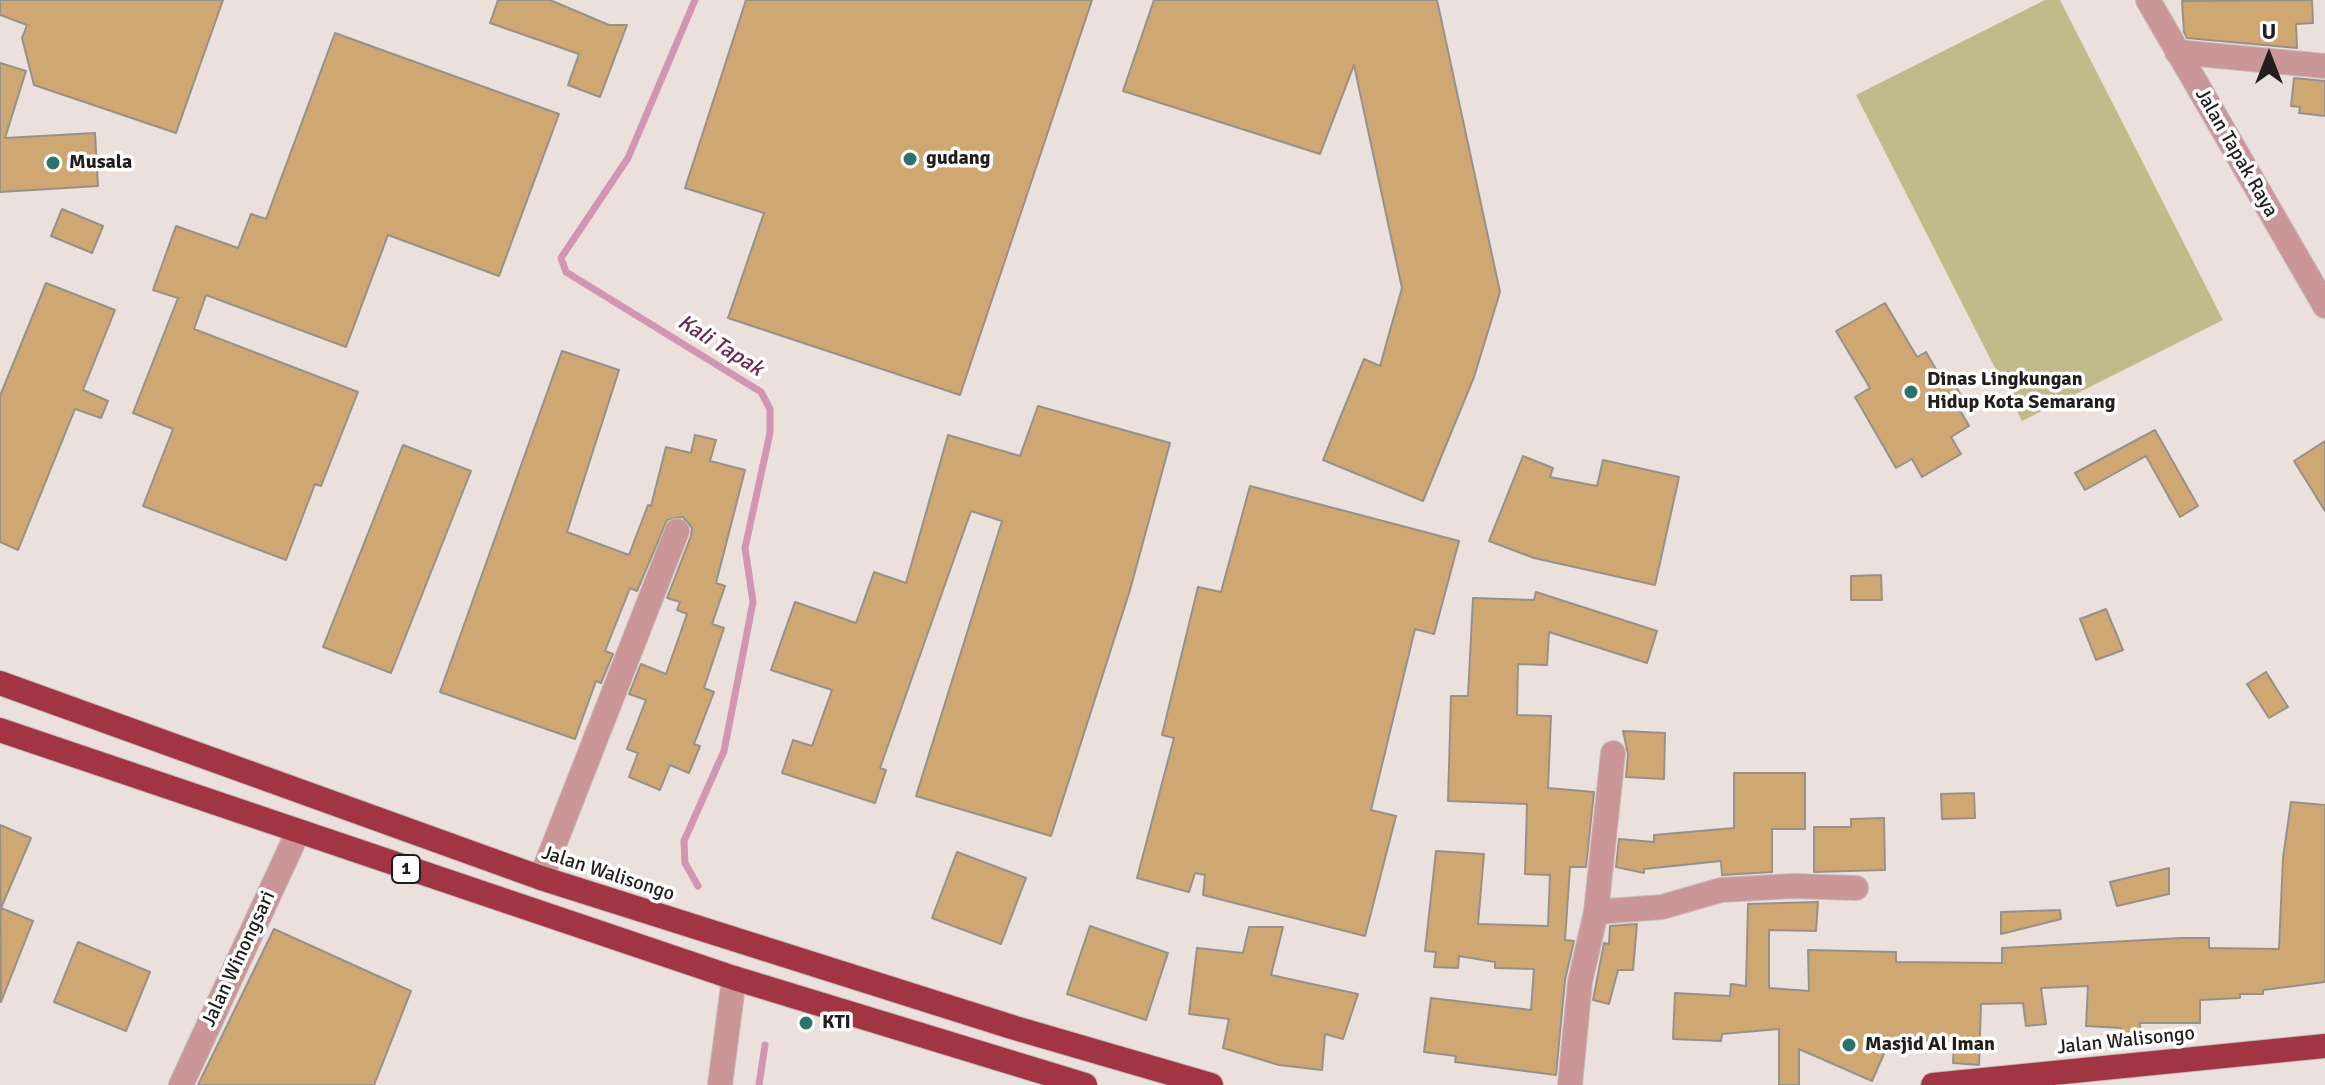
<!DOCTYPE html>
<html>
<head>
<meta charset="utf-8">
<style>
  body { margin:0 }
  #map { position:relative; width:2325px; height:1085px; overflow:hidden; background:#ebe0dc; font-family:Signika,sans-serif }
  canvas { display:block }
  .north { position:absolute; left:2229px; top:16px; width:80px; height:80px; -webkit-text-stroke:6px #fff; paint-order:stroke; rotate:0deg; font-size:22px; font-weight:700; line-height:32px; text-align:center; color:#221e1d }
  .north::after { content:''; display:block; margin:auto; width:28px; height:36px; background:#221e1d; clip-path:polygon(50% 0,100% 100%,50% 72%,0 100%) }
</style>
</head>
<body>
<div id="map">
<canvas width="2325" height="1085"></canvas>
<div class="north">U</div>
</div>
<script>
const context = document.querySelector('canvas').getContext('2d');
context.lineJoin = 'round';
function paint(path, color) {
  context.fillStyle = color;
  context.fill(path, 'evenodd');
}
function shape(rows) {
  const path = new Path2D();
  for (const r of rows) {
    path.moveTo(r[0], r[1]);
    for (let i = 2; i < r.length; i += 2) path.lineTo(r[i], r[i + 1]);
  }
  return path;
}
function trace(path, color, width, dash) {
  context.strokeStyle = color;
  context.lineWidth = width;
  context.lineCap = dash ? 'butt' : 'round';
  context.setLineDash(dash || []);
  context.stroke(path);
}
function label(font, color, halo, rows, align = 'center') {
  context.font = font + ' Signika,sans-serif';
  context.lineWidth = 7;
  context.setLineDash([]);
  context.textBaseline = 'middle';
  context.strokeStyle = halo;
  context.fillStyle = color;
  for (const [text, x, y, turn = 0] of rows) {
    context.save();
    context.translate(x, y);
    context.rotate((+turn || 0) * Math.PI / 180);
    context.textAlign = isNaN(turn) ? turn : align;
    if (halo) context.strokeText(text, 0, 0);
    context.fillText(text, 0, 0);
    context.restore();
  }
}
paint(shape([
  [2045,0,2060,0,2223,320,2022,421,1856,95]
]), '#c1ba8a');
trace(shape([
  [695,0,628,158,561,258,566,272,761,392,770,409,770,433,745,548,753,602,724,751,684,841,685,863,698,886],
  [759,1085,765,1045]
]), '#d296b3', 7);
const building = shape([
  [0,0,223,0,176,133,34,85,22,38,27,25,0,15,0,0],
  [498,0,550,0,609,25,627,25,600,97,568,85,579,54,490,23,498,0],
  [746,0,1092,0,960,395,728,318,764,213,685,188,746,0],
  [1154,0,1437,0,1500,292,1474,377,1423,501,1323,460,1364,359,1380,366,1402,288,1354,65,1320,154,1123,91,1154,0],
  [2312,0,2313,23,2296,24,2297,48,2187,38,2184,32,2182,1,2312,0],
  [335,33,559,114,499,276,388,235,346,347,206,295,194,329,358,392,321,486,315,484,286,560,143,506,173,429,133,413,178,298,153,290,176,226,238,248,251,214,266,219,335,33],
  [0,63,26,71,5,138,95,133,98,186,0,192,0,63],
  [2294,78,2325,81,2325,116,2299,113,2300,107,2291,106,2294,78],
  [62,209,103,226,92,253,51,236,62,209],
  [46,283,115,310,83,390,108,401,101,418,75,409,18,550,0,542,0,396,46,283],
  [1885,303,1917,357,1926,352,1940,376,1947,371,1963,399,1956,403,1969,426,1951,437,1961,454,1922,477,1912,459,1896,468,1855,397,1870,388,1836,331,1885,303],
  [562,351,619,370,567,532,629,555,648,505,651,506,666,447,691,453,695,435,716,440,710,461,745,470,716,583,725,586,712,624,724,628,704,688,714,692,694,744,700,746,689,773,670,765,660,790,629,777,638,753,627,749,646,700,629,694,641,664,666,674,687,614,677,610,680,602,667,598,691,536,692,528,683,517,667,520,637,591,630,588,605,651,613,654,601,683,596,681,575,739,440,692,562,351],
  [1038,406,1170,443,1130,590,1051,836,916,796,1002,521,971,511,880,768,886,770,875,803,782,773,793,740,812,746,832,690,771,670,795,602,856,623,874,572,906,583,948,435,1020,456,1038,406],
  [2155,430,2198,506,2180,517,2146,456,2085,490,2075,473,2155,430],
  [2325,441,2325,511,2294,461,2325,441],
  [403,445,471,471,391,673,323,647,403,445],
  [1523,456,1553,468,1550,477,1597,486,1603,460,1679,477,1655,585,1534,558,1489,541,1523,456],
  [1250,486,1459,541,1434,634,1415,629,1371,810,1396,816,1365,936,1203,895,1205,875,1195,873,1189,892,1137,878,1174,738,1162,735,1198,587,1221,592,1250,486],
  [1881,575,1882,600,1851,600,1851,576,1881,575],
  [1536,592,1657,631,1647,663,1549,632,1547,665,1518,664,1517,715,1551,716,1548,788,1594,792,1586,867,1570,867,1565,940,1574,941,1565,980,1556,1075,1455,1062,1456,1056,1424,1052,1431,998,1531,1010,1534,969,1495,968,1495,962,1459,956,1458,968,1434,967,1436,952,1425,951,1436,851,1484,854,1478,924,1548,926,1550,875,1525,874,1527,804,1448,801,1451,696,1468,696,1473,598,1534,600,1536,592],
  [2106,609,2123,650,2096,660,2080,619,2106,609],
  [2266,672,2288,707,2269,718,2247,684,2266,672],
  [1623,731,1665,733,1664,779,1626,777,1628,754,1623,731],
  [1734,773,1805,773,1805,829,1772,829,1772,872,1722,875,1721,861,1644,869,1644,873,1616,867,1619,839,1654,842,1654,835,1734,828,1734,773],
  [1974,793,1975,818,1942,819,1941,794,1974,793],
  [2291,802,2325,805,2325,982,2263,990,2263,994,2240,994,2240,998,2200,1000,2200,1023,2140,1023,2141,1044,2122,1045,2121,1028,2086,1026,2088,986,2041,988,2046,1024,2026,1026,2023,1003,1981,1004,1979,1065,1953,1063,1954,1041,1890,1040,1872,1081,1799,1049,1799,1085,1779,1085,1779,1029,1722,1034,1721,1041,1673,1039,1675,993,1730,996,1731,984,1746,986,1748,904,1818,902,1816,931,1769,930,1769,988,1809,991,1808,950,1896,952,1896,962,2002,963,2002,948,2181,938,2209,938,2209,948,2279,949,2283,858,2291,802],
  [1884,818,1885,870,1814,872,1814,827,1851,827,1851,819,1884,818],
  [0,825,31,838,1,908,33,921,1,1002,0,825],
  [957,852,1026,878,1001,944,932,918,957,852],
  [2169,868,2169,894,2117,906,2110,882,2169,868],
  [2060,910,2061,919,2001,934,2001,912,2060,910],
  [1637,924,1633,970,1618,970,1609,1004,1593,1000,1604,943,1609,944,1610,926,1637,924],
  [1090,926,1168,953,1146,1020,1067,994,1090,926],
  [1249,927,1283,927,1271,975,1358,994,1343,1039,1325,1034,1322,1070,1279,1065,1223,1048,1229,1019,1189,1014,1197,948,1243,953,1249,927],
  [274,929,411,991,374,1085,198,1085,274,929],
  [78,942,150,972,126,1031,54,1002,78,942]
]);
paint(building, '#cfa773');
trace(building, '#989189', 2);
const minor = shape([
  [2148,0,2325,306],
  [2177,52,2325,66],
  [541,878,677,531],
  [1596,912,1662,907,1721,890,1793,886,1856,888],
  [181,1085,298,832],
  [720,1085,734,978],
  [1570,1085,1580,982,1596,912,1613,753]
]);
const highway = shape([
  [0,683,541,878,1015,1028,1211,1085],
  [0,730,734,978,1085,1085],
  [1933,1085,2325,1046]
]);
trace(minor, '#c7bdba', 26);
trace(highway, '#c7bdba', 26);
trace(minor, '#cb9698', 24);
trace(highway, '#a13543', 24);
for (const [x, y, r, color] of [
  [910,159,8,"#2b736b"],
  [53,163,8,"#2b736b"],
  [1911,392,8,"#2b736b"],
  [806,1023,8,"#2b736b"],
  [1849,1045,8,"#2b736b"]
]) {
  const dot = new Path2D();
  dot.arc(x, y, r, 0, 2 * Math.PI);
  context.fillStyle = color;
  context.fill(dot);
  trace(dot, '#fff', 3);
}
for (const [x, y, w] of [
  [406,869,28]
]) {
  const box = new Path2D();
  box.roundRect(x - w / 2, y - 14, w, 28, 6);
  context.fillStyle = '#fff';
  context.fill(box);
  trace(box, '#221e1d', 2);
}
label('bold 18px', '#221e1d', null, [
  ["1",406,869]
]);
label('20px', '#221e1d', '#fff', [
  ["Jalan Tapak Raya",2236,153,60],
  ["Jalan Walisongo",608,874,18],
  ["Jalan Winongsari",239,959,-65],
  ["Jalan Walisongo",2126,1041,-6]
]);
label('bold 20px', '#221e1d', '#fff', [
  ["gudang",926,159],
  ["Musala",69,163],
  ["Dinas Lingkungan",1927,380],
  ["Hidup Kota Semarang",1927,403],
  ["KTI",822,1023],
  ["Masjid Al Iman",1865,1045]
], 'left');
label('italic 22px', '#6e264f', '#fff', [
  ["Kali Tapak",720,346,32]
]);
</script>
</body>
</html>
